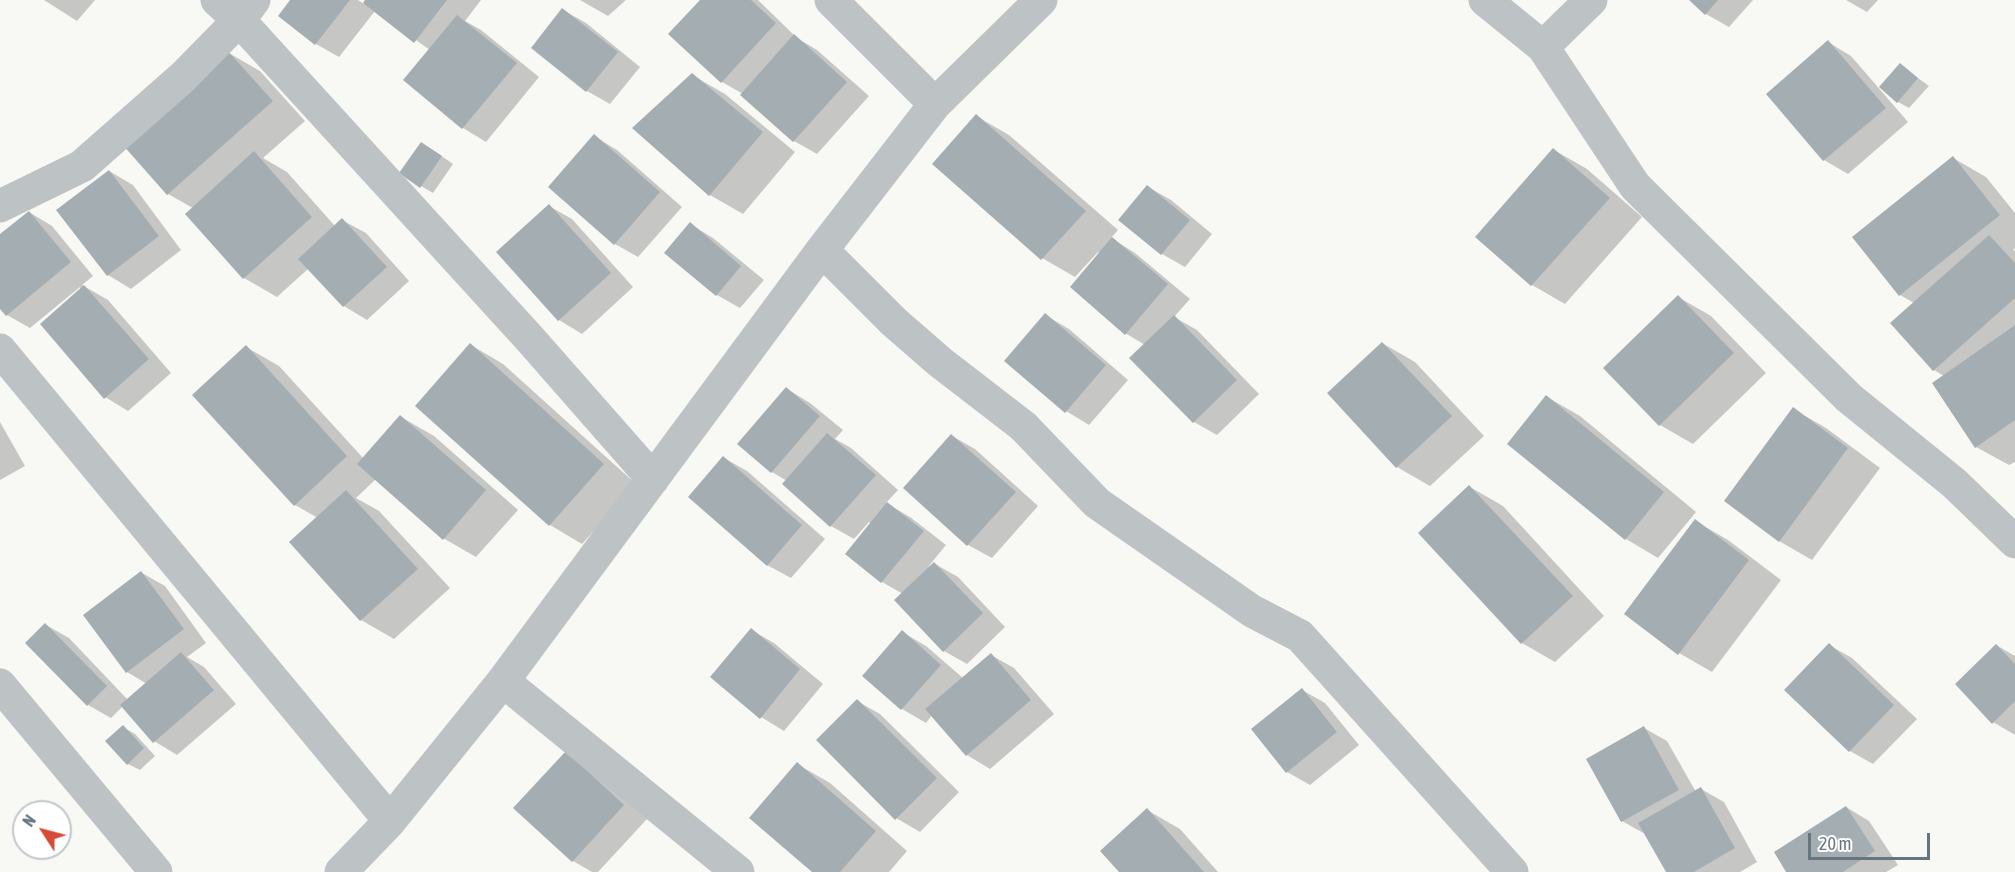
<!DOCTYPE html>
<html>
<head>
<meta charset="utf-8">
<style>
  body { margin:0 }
  #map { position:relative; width:2015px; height:872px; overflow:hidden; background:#f8f8f5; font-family:"Asap Condensed",sans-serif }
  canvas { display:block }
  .north { position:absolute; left:12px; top:800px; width:60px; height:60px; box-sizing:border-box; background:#fff; border:2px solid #c1c8cb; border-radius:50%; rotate:306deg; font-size:16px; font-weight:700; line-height:24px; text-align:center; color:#65767e }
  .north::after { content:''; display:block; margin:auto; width:21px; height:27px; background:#d54b38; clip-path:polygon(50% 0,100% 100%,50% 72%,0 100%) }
  .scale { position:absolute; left:1808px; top:833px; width:122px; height:27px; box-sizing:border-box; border:3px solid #65767e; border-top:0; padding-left:8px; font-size:18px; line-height:21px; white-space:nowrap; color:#65767e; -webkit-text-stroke:4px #fff; paint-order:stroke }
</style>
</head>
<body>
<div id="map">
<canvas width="2015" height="872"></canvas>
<div class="north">N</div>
<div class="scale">20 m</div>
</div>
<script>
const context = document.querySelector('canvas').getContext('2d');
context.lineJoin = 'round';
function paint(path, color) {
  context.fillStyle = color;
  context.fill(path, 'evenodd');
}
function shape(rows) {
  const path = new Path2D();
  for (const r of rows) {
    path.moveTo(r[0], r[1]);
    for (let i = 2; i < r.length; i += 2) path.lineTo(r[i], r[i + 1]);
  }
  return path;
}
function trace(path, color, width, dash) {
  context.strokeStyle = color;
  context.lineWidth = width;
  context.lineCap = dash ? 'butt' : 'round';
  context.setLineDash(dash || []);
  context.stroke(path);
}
paint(shape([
  [44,0,95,0,77,21],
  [292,0,358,0,364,4,367,0,481,0,465,21,481,30,539,77,486,142,463,128,405,80,430,50,375,11,339,57,316,44,280,16],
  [580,0,626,0,608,16],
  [702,0,758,0,797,38,817,50,869,96,817,154,794,141,743,94,722,82],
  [1691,0,1753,0,1729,27,1706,14],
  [1846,0,1878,0,1867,12],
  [563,10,586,23,640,67,610,104,587,91,533,48],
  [1828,42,1851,56,1908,122,1848,174,1824,160,1768,94],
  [227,52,260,71,305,121,263,158,287,172,335,226,342,220,366,233,409,281,367,320,344,306,309,268,277,297,244,278,193,208,168,194,124,144],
  [1900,65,1929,86,1909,108,1898,102],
  [692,75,725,94,795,152,743,214,710,195],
  [976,116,1009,135,1118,230,1111,238,1135,253,1190,299,1174,317,1197,330,1259,394,1217,435,1194,422,1145,345,1125,333,1100,254,1098,252,1075,277,1042,258],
  [594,136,617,150,682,207,638,257,615,244],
  [433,150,453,164,433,193,421,186],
  [1554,150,1587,169,1642,217,1565,304,1532,285,1477,236],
  [1953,158,1986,177,2015,213,2015,248,2013,250,2015,251,2015,462,2009,465,1976,447,1944,376,1934,370,1914,303,1900,295,1855,238],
  [109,171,133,185,181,250,131,289,108,275],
  [1148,187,1171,200,1212,234,1185,267,1162,254,1120,220],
  [549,206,572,219,633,287,582,334,559,320],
  [29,212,52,226,93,276,82,285,108,300,171,373,128,411,105,397,80,287,30,328,7,315,0,306,0,236],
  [690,224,713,238,764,280,740,308,717,295,666,253],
  [1678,297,1711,316,1766,373,1693,444,1660,425,1605,368],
  [1045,315,1069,329,1128,380,1089,425,1066,411],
  [1382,343,1415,362,1484,436,1430,486,1397,467,1329,393],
  [471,345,503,364,636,484,582,544,550,525],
  [246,347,279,366,364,459,401,417,434,436,518,510,476,557,443,538,376,479,356,498,379,511,450,588,394,639,361,620,318,518,295,505],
  [787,389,810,403,843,430,835,439,851,448,898,490,886,503,910,517,946,545,928,567,935,564,958,577,1005,627,967,664,944,651,903,594,882,582,847,554,871,524,869,522,854,539,831,526,787,481,772,472,739,443],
  [1547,397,1580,416,1696,512,1658,558,1626,539],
  [1793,409,1826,428,1880,468,1812,560,1779,541],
  [0,422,25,466,0,480],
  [952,436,975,449,1038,506,992,558,968,545,905,488],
  [724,458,747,471,825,539,791,578,767,565],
  [1470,487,1503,506,1604,616,1555,662,1522,643],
  [1695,521,1728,540,1781,580,1712,672,1679,653],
  [142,573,165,586,206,643,187,657,204,667,236,704,177,755,154,741,123,706,111,718,88,705,46,625,69,638,128,700,147,684,127,672],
  [751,630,774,643,823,684,784,731,761,717],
  [902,632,926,646,963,678,991,655,1014,668,1054,714,990,769,967,755,932,715,926,723,902,709,864,676],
  [1829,645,1852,658,1917,719,1873,764,1850,751],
  [1996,645,2015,656,2015,735,1993,722],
  [1302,690,1325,703,1359,745,1310,785,1287,772],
  [857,701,880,714,959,792,920,832,896,818],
  [123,727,135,734,155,756,140,770,128,764],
  [1644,728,1667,741,1696,792,1701,789,1724,802,1757,862,1740,872,1667,872,1645,834,1622,821],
  [797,764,830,783,907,851,889,872,814,872],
  [589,766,647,819,598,872,592,872,573,861,515,808],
  [1846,807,1869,821,1898,865,1886,872,1788,872],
  [1147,810,1180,829,1218,872,1121,872]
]), '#0003');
paint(shape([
  [290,0,350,0,315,45,278,16],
  [365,0,447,0,414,43,363,3],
  [700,0,751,0,776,23,721,83,668,34],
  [1689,0,1718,0,1705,15],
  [562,8,618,52,586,92,531,48],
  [457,15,517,63,462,129,403,80],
  [794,34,847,82,793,142,740,95],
  [1828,40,1886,108,1823,161,1766,94],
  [227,50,273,101,167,195,122,144],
  [1900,63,1918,78,1897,103,1879,87],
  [692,73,763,132,709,196,632,128],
  [976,114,1086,211,1041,260,932,164],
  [594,134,660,192,614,245,548,187],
  [421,142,442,156,420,188,399,173],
  [1553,148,1610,198,1531,286,1475,237],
  [254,151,312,217,243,279,185,214],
  [1953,156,2000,215,1899,296,1852,237],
  [109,170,159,236,107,276,56,210],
  [1147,185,1190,220,1161,255,1118,220],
  [549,204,611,273,558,321,496,252],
  [29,211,71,262,6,316,0,309,0,234],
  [342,218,387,267,343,307,298,259],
  [690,222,741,266,716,296,664,253],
  [1989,235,2015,263,2015,298,1933,371,1890,323],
  [1112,237,1168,284,1125,335,1070,287],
  [84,285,149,359,104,399,40,324],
  [1678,295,1734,353,1659,426,1603,368],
  [1045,313,1106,365,1065,413,1004,361],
  [1174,315,1237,380,1193,423,1129,358],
  [2015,325,2015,420,1975,448,1932,383],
  [1382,342,1452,416,1396,468,1327,393],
  [470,343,604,464,549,526,415,406],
  [246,345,347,456,294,506,192,395],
  [786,387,820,416,771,473,737,444],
  [1546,395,1664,492,1625,540,1507,444],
  [1793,407,1848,448,1779,542,1724,501],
  [400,415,486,490,443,540,357,464],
  [827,433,876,475,830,527,782,484],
  [951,434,1016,492,967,546,903,488],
  [723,456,802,525,767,566,688,497],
  [1469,485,1573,596,1521,644,1418,533],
  [346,490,418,569,360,621,289,542],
  [887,502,924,531,881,583,845,554],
  [1695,519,1749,560,1678,655,1624,614],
  [934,562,983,613,943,652,894,600],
  [141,571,184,629,126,673,83,615],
  [45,623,107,686,87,706,25,643],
  [751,628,800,669,760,719,710,677],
  [902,630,941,665,901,710,862,676],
  [1829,643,1894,705,1849,752,1784,690],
  [1996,644,2015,664,2015,701,1992,724,1955,684],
  [181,652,214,690,153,743,120,705],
  [991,653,1031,700,966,756,925,709],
  [1302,688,1337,732,1286,773,1251,729],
  [857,699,937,778,895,820,816,740],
  [123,725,144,748,127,765,105,741],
  [1644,726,1679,790,1621,822,1586,759],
  [566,751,624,805,572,862,513,808],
  [797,762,876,831,840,872,812,872,749,818],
  [1701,787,1735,848,1694,872,1666,872,1638,823],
  [1846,806,1875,851,1843,872,1786,872,1774,852],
  [1147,808,1204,872,1119,872,1100,851]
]), '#a4aeb2');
trace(shape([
  [254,0,239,20,530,339,653,479],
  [831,0,935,104],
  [1485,0,1543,47,1635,186,1849,398,1954,483,2015,542],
  [1543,47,1591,0],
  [0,206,82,166,183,77,239,20,217,0],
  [822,250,894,322,940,362,1023,426,1097,503,1252,611,1300,636,1512,872],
  [0,350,390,821],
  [503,681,738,872],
  [0,685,156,872],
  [341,872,390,821,503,681,822,250,935,104,1041,0]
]), '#bdc2c5', 33);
</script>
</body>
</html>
